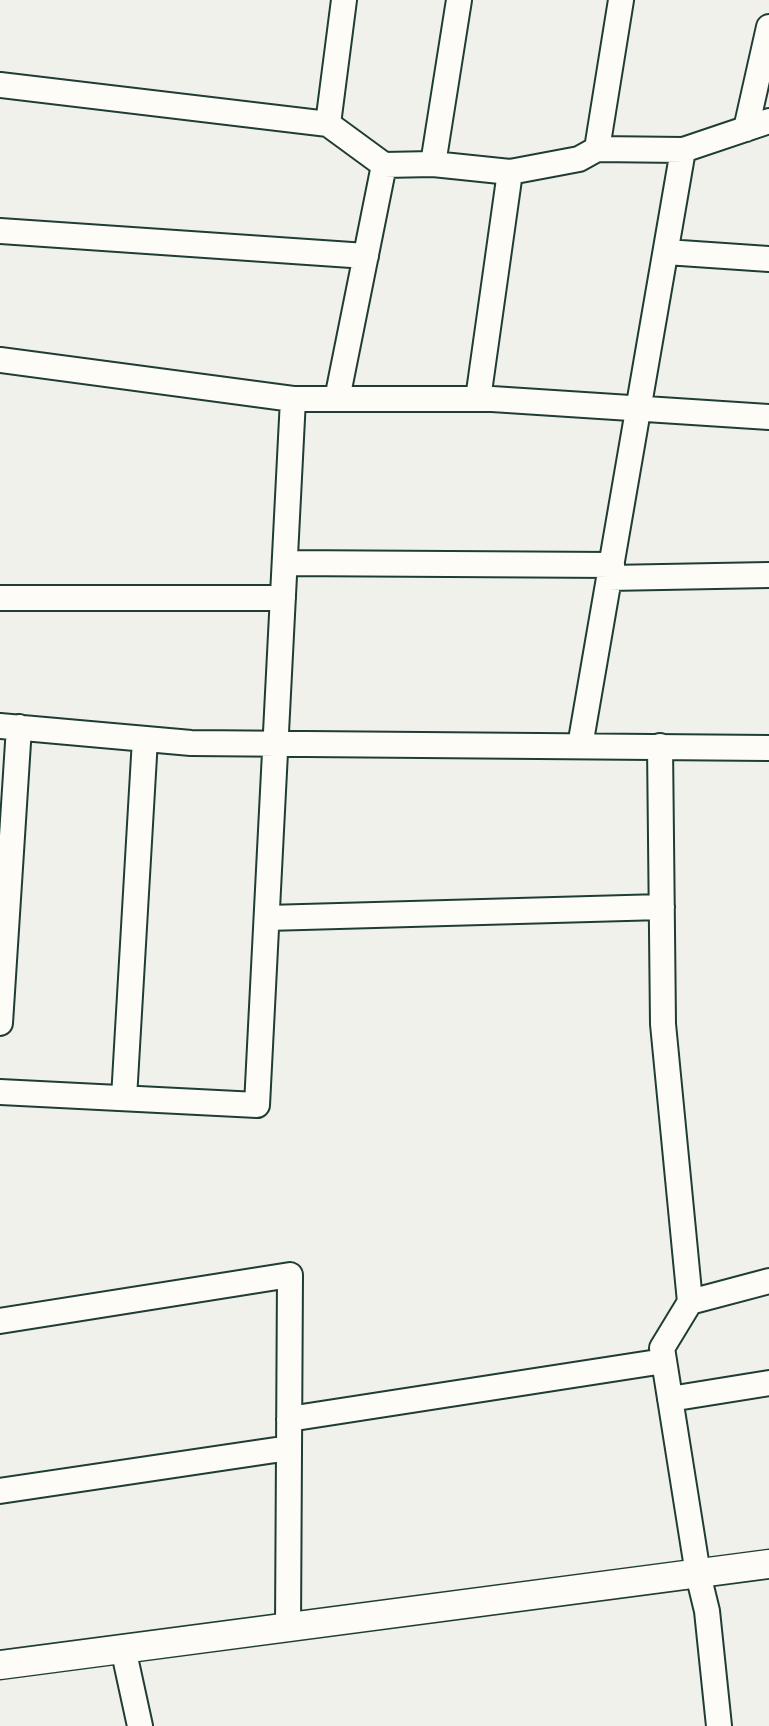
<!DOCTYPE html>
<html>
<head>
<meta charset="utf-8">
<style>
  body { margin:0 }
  canvas { display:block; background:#f0f1eb }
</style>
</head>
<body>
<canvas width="769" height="1726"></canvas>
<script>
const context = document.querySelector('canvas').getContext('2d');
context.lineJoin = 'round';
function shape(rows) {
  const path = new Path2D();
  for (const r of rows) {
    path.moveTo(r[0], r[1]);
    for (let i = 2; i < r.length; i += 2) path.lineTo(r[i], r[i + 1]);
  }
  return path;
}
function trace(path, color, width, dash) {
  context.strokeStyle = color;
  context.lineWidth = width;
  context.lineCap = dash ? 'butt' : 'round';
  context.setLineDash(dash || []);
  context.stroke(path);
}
const street = shape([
  [0,85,328,124,384,165,433,164,510,172,579,159,597,149,683,150,769,121],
  [328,124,344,0],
  [746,129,769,27],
  [597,149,621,0],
  [433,164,459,0],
  [0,231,366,256],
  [666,252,769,259],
  [0,360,293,399,492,399,769,417],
  [337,399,384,165],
  [478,399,510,172],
  [285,563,612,565],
  [609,578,769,575],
  [0,598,283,598],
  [0,726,191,743,769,748],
  [580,746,683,150],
  [660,746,663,1024,690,1302,662,1348,698,1574,707,1611,719,1726],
  [267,918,662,907],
  [0,1023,19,727],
  [0,1092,257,1105,293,399],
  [124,1098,145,739],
  [690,1302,769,1281],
  [0,1321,290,1275,288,1627],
  [670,1399,769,1383],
  [289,1419,664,1361],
  [0,1491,289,1448],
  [123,1648,140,1726]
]);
const secondary = shape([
  [0,1665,769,1564]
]);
trace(street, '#1f3d34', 28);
trace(secondary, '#1f3d34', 31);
trace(street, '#fdfcf7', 24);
trace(secondary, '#fdfcf7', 28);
</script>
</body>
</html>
